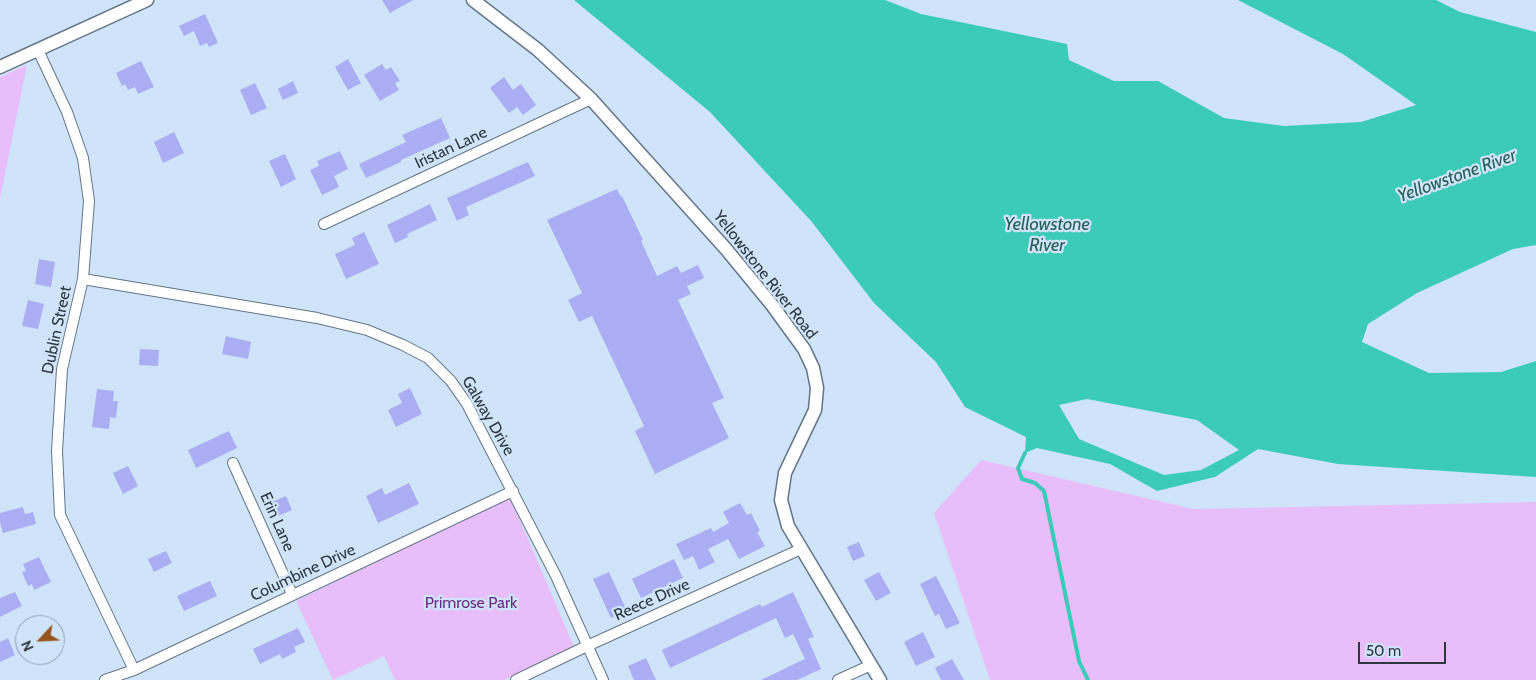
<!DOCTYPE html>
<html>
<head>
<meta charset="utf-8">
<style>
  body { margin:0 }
  #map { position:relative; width:1536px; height:680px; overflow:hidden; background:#cfe4f9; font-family:Cabin,sans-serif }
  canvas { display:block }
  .north { position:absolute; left:15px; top:615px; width:50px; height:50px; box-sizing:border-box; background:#cfe4f9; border:1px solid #8f9faf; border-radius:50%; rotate:245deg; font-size:14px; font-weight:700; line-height:20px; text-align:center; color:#2f373f }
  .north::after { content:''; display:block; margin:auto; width:18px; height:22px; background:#95551e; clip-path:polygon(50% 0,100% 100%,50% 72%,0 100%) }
  .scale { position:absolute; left:1358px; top:642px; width:88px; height:22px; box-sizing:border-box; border:2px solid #2f373f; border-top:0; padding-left:6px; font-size:15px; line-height:18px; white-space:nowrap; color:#2f373f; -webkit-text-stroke:4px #cfe4f9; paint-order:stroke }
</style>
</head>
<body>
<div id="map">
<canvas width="1536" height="680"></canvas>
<div class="north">N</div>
<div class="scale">50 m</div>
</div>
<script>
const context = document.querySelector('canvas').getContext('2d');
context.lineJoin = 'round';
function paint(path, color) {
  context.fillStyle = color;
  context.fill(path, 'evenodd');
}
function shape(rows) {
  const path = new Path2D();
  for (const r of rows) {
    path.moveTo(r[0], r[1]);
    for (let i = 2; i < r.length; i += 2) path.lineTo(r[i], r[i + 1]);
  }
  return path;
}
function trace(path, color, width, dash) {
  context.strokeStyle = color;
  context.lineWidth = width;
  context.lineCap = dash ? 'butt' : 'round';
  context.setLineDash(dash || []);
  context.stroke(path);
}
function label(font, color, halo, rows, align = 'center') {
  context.font = font + ' Cabin,sans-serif';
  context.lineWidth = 4.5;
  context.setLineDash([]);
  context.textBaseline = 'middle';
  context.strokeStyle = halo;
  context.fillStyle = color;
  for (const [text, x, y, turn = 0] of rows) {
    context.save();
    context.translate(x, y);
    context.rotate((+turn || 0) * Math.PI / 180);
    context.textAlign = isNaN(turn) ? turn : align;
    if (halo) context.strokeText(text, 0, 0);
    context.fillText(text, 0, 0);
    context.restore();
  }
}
paint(shape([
  [27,65,0,199,0,77],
  [981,460,1193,509,1536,502,1536,680,990,680,934,513],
  [510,497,574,647,504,680,395,680,384,656,333,680,296,601]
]), '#e8befa');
paint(shape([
  [574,0,885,0,921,14,1067,44,1069,60,1114,81,1158,81,1224,118,1284,126,1361,122,1416,105,1343,54,1238,0,1436,0,1460,12,1536,32,1536,245,1513,249,1417,293,1368,324,1362,342,1429,373,1501,372,1536,361,1536,477,1338,464,1258,449,1215,477,1157,491,1110,464,1037,448,1025,453,1026,437,965,407,936,362,874,303,812,222,710,112],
  [1087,399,1197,420,1239,450,1201,470,1164,475,1079,439,1059,405]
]), '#3ccbb6');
trace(shape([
  [1025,453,1018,468,1022,479,1035,483,1044,491,1079,661,1088,680]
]), '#3ccbb6', 4);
paint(shape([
  [382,0,413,0,390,13],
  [205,14,218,43,209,47,207,43,200,46,194,31,184,36,179,26],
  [348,59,361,83,348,90,335,67],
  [141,61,154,87,138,94,135,87,128,90,125,84,122,86,116,73],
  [382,64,386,70,391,67,400,81,395,83,399,90,380,101,364,75],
  [504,77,513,90,521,84,536,105,523,115,517,107,509,113,490,88],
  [293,81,298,93,283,100,278,89],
  [255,83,267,108,251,115,240,90],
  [441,118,450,138,401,160,401,162,366,178,359,164,406,142,402,135],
  [174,132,184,153,163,163,154,142],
  [340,151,348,169,334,176,339,187,322,195,310,170,319,166,317,161],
  [285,154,296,179,281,187,269,161],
  [528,162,535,176,466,207,469,215,457,221,447,198],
  [617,189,621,197,622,196,643,240,641,241,657,276,677,266,681,273,698,265,704,278,687,286,691,294,678,300,724,398,712,403,729,438,655,474,635,431,644,426,592,316,579,322,568,300,582,293,547,220],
  [430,204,437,220,407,234,408,237,395,243,387,225],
  [364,232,379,264,346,279,335,254,355,245,352,238],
  [39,259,55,262,51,287,35,284],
  [28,300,44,304,38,329,22,326],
  [226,336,251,342,248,359,222,354],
  [140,349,159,350,158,366,139,365],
  [410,388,422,414,396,427,388,410,402,403,398,394],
  [97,389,114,391,113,401,118,401,116,418,110,417,109,429,92,427],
  [229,431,237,448,196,468,188,450],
  [128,466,138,486,123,494,113,473],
  [409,483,419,504,378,523,366,496,382,488,385,495],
  [286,496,292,510,278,516,272,502],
  [740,503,747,515,751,513,760,531,757,532,765,546,739,559,728,539,708,549,715,562,699,570,693,556,684,560,676,544,711,528,713,532,729,523,723,512],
  [23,507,25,514,33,512,36,524,3,533,0,523,0,513],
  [859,542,865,556,853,561,847,547],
  [166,551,172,563,154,572,148,559],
  [39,557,51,582,34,590,32,584,28,586,22,572,26,571,23,564],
  [674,559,683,578,641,598,632,579],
  [609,572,627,611,611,618,593,579],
  [879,572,891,593,876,601,864,580],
  [936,576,960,623,946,629,939,614,935,616,920,584],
  [210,581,217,596,184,611,177,596],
  [15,592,22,606,0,617,0,598],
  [793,592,814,637,808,639,821,669,797,680,761,680,805,659,793,634,785,638,776,618,670,668,662,650,760,604,762,607],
  [298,628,305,642,294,647,296,652,282,659,280,654,260,664,253,649],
  [923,632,935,657,916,666,904,642],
  [8,638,15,655,0,662,0,642],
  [646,658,656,680,634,680,628,666],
  [952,659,964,680,941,680,935,668]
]), '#abaef3');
const minor = shape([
  [38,50,67,112,83,158,89,201,83,279,62,369,57,451,60,515,134,670],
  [324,224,591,99],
  [83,279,317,318,367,330,403,345,428,358,451,381,467,404,556,576,603,680],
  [233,463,292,594],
  [105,680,134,670,513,491],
  [516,680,587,646,801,549],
  [838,680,871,665]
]);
const tertiary = shape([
  [473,0,538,50,591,99,726,249,772,305,804,349,813,368,817,388,815,410,785,473,781,500,788,526,880,680],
  [0,67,147,0]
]);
trace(minor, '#627588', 12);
trace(tertiary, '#627588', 15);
trace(minor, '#fff', 10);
trace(tertiary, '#fff', 12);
label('16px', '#2f373f', '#cfe4f9', [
  ["Iristan Lane",451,148,-25],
  ["Yellowstone River Road",765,275,52],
  ["Dublin Street",57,330,-78],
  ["Galway Drive",488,416,60],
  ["Erin Lane",277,522,66],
  ["Columbine Drive",303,573,-25],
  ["Reece Drive",652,600,-24]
]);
label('16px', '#6d2b85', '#cfe4f9', [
  ["Primrose Park",471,603]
]);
label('italic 18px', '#286057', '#cfe4f9', [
  ["Yellowstone River",1457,176,-20],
  ["Yellowstone",1047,225],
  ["River",1047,246]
]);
</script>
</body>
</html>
